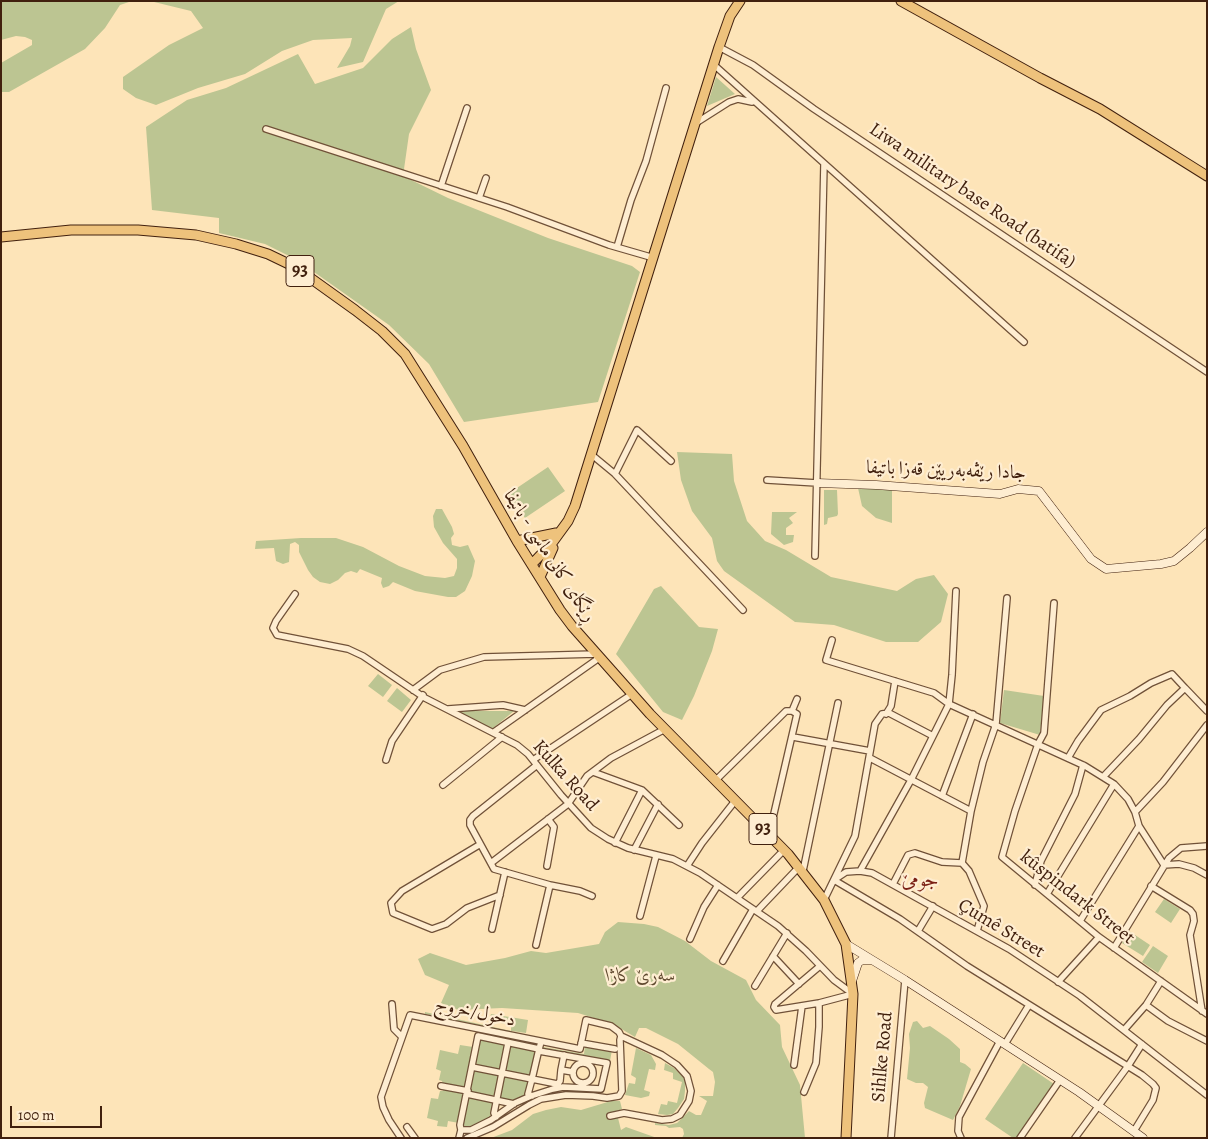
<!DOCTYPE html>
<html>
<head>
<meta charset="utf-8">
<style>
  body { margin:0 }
  #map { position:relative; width:1208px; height:1139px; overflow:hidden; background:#fde4b8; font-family:Alegreya,serif }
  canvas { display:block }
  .frame { position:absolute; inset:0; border:2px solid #41200e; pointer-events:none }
  .scale { position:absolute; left:10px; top:1106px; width:92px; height:22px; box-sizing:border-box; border:2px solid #41200e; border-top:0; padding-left:6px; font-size:15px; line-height:18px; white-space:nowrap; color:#41200e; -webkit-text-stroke:4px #feedd1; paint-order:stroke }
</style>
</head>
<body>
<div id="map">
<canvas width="1208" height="1139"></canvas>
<div class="frame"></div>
<div class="scale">100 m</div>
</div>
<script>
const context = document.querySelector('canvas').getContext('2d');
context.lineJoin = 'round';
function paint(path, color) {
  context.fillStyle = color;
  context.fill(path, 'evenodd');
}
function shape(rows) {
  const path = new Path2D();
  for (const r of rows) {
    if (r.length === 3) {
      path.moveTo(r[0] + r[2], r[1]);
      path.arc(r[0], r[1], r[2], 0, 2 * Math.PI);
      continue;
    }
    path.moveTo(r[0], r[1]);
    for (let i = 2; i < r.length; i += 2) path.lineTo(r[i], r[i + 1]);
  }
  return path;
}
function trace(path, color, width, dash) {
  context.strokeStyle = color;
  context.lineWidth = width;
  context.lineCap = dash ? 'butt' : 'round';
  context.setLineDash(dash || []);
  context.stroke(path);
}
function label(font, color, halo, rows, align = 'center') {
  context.font = font + ' Alegreya,Amiri,serif';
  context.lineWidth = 4.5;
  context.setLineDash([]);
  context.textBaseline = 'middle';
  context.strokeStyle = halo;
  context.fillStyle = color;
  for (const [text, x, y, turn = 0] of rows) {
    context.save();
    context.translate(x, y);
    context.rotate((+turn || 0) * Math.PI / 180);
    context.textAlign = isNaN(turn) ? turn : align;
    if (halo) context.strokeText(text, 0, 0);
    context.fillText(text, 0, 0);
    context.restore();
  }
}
paint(shape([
  [1,1,132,1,120,5,105,28,85,49,9,92,1,92,1,63,32,45,32,40,25,37,16,36,1,40],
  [150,1,399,1,386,9,363,62,337,68,350,46,352,38,313,40,282,51,245,74,198,88,156,105,136,98,123,89,123,77,169,45,203,28,191,11],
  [411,27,416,49,431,90,409,134,403,176,448,198,548,238,632,266,640,272,598,402,464,422,429,364,389,325,297,260,265,244,219,233,219,218,152,210,146,127,187,100,226,88,298,54,315,84,363,68,392,39],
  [716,77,735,94,707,106],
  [677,452,732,454,734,481,747,521,765,541,786,550,831,577,897,591,916,579,934,575,948,594,941,622,918,642,886,642,834,625,795,622,724,571,717,561,712,538,692,511,681,480],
  [548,467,565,491,525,518,508,494],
  [858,488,892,489,892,523,876,518,862,506],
  [824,490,837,490,838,514,837,516,828,518,827,524,824,525],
  [436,509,442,509,452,527,454,534,451,538,452,545,460,547,468,545,475,561,472,576,465,591,456,597,448,597,415,591,393,582,389,586,383,588,381,583,382,578,360,569,357,573,351,571,345,573,338,580,330,584,320,582,313,577,308,570,299,552,299,545,295,542,290,544,289,562,283,564,276,561,274,548,255,549,256,541,301,538,336,538,363,547,399,566,425,576,445,578,454,576,457,568,457,559,443,543,434,527,433,516],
  [772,512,797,512,789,518,793,523,786,528,786,535,794,535,793,542,784,545,771,534],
  [661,586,699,627,718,629,712,651,694,696,682,720,663,712,616,654,654,589],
  [378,674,392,685,383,697,368,686],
  [397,688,411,700,402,712,387,701],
  [1004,690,1044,696,1040,735,1000,723],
  [456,711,514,711,492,729],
  [1164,899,1180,909,1171,923,1155,912],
  [618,922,644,924,658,927,685,941,711,961,746,980,756,1000,780,1025,782,1047,800,1085,805,1138,682,1138,684,1134,683,1129,680,1127,669,1128,666,1126,655,1125,655,1123,669,1125,677,1123,689,1111,696,1115,701,1115,707,1101,699,1096,713,1096,715,1082,713,1072,709,1069,678,1044,646,1028,639,1028,635,1037,613,1024,578,1013,502,1008,458,1010,441,1003,449,985,425,975,418,959,430,953,466,965,505,958,531,951,546,953,599,944,605,932],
  [1129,931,1150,945,1143,956,1122,943],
  [1153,946,1168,956,1158,973,1142,962],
  [425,1012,511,1031,511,1025,489,1021,491,1014,528,1020,526,1033,512,1031,511,1032,425,1014],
  [917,1021,923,1028,930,1026,949,1039,960,1049,960,1062,965,1064,971,1069,960,1106,953,1120,925,1108,924,1103,928,1087,923,1083,916,1083,907,1079,910,1048,909,1034,913,1022],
  [483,1040,504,1044,505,1047,500,1068,498,1070,478,1066,476,1063,479,1041],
  [460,1045,473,1047,465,1089,443,1085,442,1081,439,1080,441,1071,436,1069,440,1050,458,1054],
  [513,1046,534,1051,535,1054,530,1074,528,1076,508,1072,506,1069,510,1047],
  [585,1046,612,1050,610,1061,543,1050,543,1047,584,1054],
  [636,1048,651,1055,656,1064,655,1070,649,1069,644,1090,650,1092,649,1096,641,1098,625,1095,629,1083,635,1084,636,1078,631,1075],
  [665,1063,674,1068,685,1079,685,1091,684,1099,678,1108,673,1114,667,1115,658,1114,661,1104,667,1105,668,1101,677,1103,682,1082,673,1079,673,1073,664,1070],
  [1023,1063,1054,1084,1017,1138,1013,1138,985,1119],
  [477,1070,497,1075,498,1077,494,1095,492,1096,471,1092,470,1090,474,1071],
  [506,1077,528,1081,529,1083,525,1097,515,1102,501,1098,499,1096,503,1078],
  [444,1089,465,1093,459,1123,448,1121,447,1127,437,1126,438,1121,427,1118,431,1098,438,1099,440,1091,443,1091],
  [468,1097,493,1102,494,1104,490,1117,467,1129,463,1124],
  [611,1101,620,1101,622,1109,605,1116,617,1114,621,1130,626,1127,657,1138,491,1138,512,1130,533,1114,546,1110,561,1107,581,1110]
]), '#bcc592');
const street = shape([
  [719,47,753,65,814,109,1207,372],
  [713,64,1024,342],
  [696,123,729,102,738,99,752,102],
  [266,129,507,207,609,245,654,258],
  [441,186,467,108],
  [479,198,486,178],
  [617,247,631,200,646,161,666,88],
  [592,455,615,474,743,610],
  [615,474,637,430,671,461],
  [767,480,817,483],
  [815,556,824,164],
  [295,594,276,621,273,628,277,635,348,649,363,656,425,698,517,745,528,754,561,795,591,828,608,839,628,848,673,859,700,873,778,926,806,951,834,980,853,994],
  [1054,603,1044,733,1038,744,1015,811,1002,857,1099,937,1207,1014],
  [832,640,826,660,934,693,949,704,1085,766,1114,784,1128,799,1135,812,1139,826,1164,865,1179,864,1194,868,1207,875],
  [413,690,440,670,484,657,596,654],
  [448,709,503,705,525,710],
  [792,711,797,699],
  [886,714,891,706,895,681],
  [494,732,599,658],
  [793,737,870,751],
  [870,758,971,811],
  [1068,758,1078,741,1101,710,1130,696,1151,683,1172,674,1185,688],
  [386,760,392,741,423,695],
  [533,760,632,694],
  [537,765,473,816,470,820,470,825,494,869,550,885,580,891,592,896],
  [593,772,642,790,679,825],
  [1103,777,1139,739,1167,705,1185,688,1207,711],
  [715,781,786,711,792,711,797,714,769,835],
  [443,785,502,737],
  [942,796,973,714],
  [1135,812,1163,782,1207,725],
  [615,843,642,790],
  [479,845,402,891,391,903,393,913,432,929,446,924,467,908,500,895],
  [634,850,658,804],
  [491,863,568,804,587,776,611,758,665,729],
  [547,866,554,827,548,819],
  [687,866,702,843,735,801],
  [803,871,838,703],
  [860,871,911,780,949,704,952,675,956,591],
  [834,880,846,872,860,871,872,873,1009,949,1080,996,1207,1095],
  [834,880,900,919,967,966,1142,1075,1153,1084,1156,1088,1153,1100,1134,1131],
  [893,884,908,855,915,853,942,862,962,863],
  [1035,885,1041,861,1075,794,1083,765],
  [1151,886,1190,910,1193,914,1194,921,1190,935,1202,1011],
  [1047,894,1114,784],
  [737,898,784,850],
  [824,900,855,836,875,724,882,714,889,713,933,736],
  [757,911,799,867],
  [640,916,656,856],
  [1080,921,1139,826],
  [492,929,505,872],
  [918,931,933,906],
  [977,931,984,906,969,871,962,863,971,811,983,762,996,724,1007,598],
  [690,939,704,907,718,885],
  [536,945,550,885],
  [1114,948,1169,858,1181,848,1207,846],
  [773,956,799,984],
  [723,961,753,909],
  [820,966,775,1004,774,1007,776,1010,819,1003,853,994],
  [1058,982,1099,937],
  [755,986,787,933],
  [392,1004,394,1029,401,1036],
  [1146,1005,1168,1021,1207,1041],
  [1124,1030,1146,1005,1161,981],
  [581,1043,615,1049],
  [1005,1044,1029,1005],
  [539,1049,532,1079,557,1084],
  [539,1051,607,1063,601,1089,563,1087,553,1089,531,1096,515,1103,491,1120,471,1130,461,1130,460,1125,478,1036,539,1049,541,1042],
  [564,1055,561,1070,573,1072],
  [583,1073,10],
  [794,1065,802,1006],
  [472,1067,532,1079,528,1094,532,1096],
  [441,1086,468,1091],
  [556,1086,560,1081,561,1070],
  [804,1092,816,1063,819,1027,819,1003],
  [467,1094,514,1104],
  [496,1117,494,1113,508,1043],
  [407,1127,415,1138],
  [401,1138,389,1120,383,1107,381,1097,410,1015,580,1049,586,1020,611,1026,619,1032,621,1036,662,1055,677,1065,687,1076,691,1091,689,1101,680,1115,672,1119,662,1120,624,1113,610,1116],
  [459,1138,461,1130],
  [467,1138,493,1127,529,1105,541,1099,566,1095,593,1096,607,1098,619,1096,622,1091,620,1040,621,1036],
  [891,1138,905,980],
  [961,1138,958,1131,959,1117,1000,1041],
  [1020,1138,1060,1080],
  [1075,1138,1128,1066,1142,1044]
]);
const secondary = shape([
  [817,483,876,485,1000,494,1018,489,1039,491,1091,559,1106,569,1161,564,1174,561,1190,548,1207,532],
  [846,944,905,980,1079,1092,1143,1138],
  [852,981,858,963,862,960,871,960]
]);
const primary = shape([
  [901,1,1040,78,1100,109,1207,176],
  [1,237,71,230,138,230,196,235,236,244,268,254,295,267,355,310,382,331,405,354,463,446,517,541,560,610,572,626,650,714,788,854,824,900,846,944,853,994,846,1138],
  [517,541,556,533],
  [532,564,552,543,568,521,575,506,719,47,730,16,740,1],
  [540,577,553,548]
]);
trace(street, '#705138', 8);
trace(secondary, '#41200e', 9);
trace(primary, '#41200e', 11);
trace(street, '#feedd1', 5.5);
trace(secondary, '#feedd1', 8);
trace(primary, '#eec27c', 9);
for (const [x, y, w] of [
  [300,271,28],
  [763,829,28]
]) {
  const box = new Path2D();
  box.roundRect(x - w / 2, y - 15.5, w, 31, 4);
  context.fillStyle = '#feedd1';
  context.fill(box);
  trace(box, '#41200e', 1);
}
label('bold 18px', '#41200e', null, [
  ["93",300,271],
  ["93",763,829]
]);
label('19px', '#41200e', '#feedd1', [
  ["Liwa military base Road (batifa)",972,196,34],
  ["جادا رێڤه‌به‌ريێن قه‌زا باتيفا",946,471,2],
  ["ڕێگای کانی ماسی - باتيفا",549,556,57],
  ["Kulka Road",565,776,48],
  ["kûspindark Street",1077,898,38],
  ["Çumê Street",1001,929,31],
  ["دخول/خروج",475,1013,12],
  ["Sihlke Road",883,1057,-85]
]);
label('italic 19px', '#60492f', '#feedd1', [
  ["سەرێ کاژا",641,976]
]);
label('20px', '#7a1f14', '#feedd1', [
  ["جومێ",920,881]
]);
</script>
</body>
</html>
